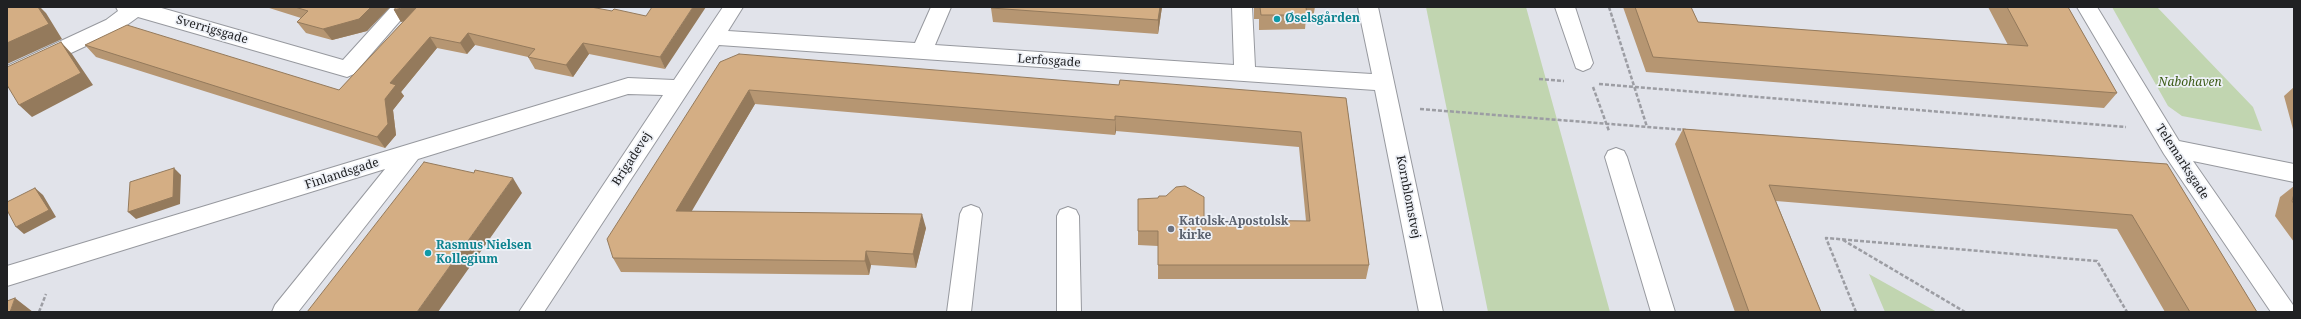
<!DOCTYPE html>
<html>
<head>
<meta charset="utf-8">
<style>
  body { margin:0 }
  #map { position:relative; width:2301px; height:319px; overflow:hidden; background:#e1e3ea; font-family:"Noto Serif",serif }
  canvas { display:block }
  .frame { position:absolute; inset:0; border:8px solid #202123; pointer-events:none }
</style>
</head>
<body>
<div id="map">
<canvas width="2301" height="319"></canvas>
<div class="frame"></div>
</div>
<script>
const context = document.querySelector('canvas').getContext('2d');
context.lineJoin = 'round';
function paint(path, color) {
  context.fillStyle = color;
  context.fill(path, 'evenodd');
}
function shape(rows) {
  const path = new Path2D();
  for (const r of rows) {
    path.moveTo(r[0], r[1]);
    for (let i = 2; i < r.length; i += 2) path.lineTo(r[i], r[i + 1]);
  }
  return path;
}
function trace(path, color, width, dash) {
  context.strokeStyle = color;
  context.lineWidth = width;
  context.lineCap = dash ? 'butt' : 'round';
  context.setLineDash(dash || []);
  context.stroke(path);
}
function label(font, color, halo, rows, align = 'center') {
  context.font = font + ' "Noto Serif",serif';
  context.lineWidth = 3.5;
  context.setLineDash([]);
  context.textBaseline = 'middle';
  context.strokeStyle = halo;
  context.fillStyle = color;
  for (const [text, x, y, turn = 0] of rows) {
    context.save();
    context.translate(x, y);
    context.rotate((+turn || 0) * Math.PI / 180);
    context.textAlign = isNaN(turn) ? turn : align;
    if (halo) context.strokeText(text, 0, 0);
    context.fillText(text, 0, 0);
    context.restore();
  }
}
paint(shape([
  [1426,7,1526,7,1610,312,1488,312],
  [2112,7,2157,7,2253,107,2262,131,2182,116,2168,106],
  [1869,274,1937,312,1885,312]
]), '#c1d5b0');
const minor = shape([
  [116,7,158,7,343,60,391,7,412,7,354,74,347,77,138,17,120,30,7,83,7,66,106,20,118,11,116,7],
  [723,7,743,7,728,31,915,43,931,7,951,7,935,45,1234,65,1232,7,1252,7,1255,67,1372,74,1358,7,1378,7,1443,312,1419,312,1375,90,719,45,544,312,519,312,663,95,628,94,418,159,298,312,272,312,275,305,385,169,7,286,7,266,628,78,674,80,723,7],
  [1555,7,1575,7,1593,63,1590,68,1583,71,1576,68,1555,7],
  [2077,7,2097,7,2179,141,2294,164,2294,182,2193,161,2293,305,2294,312,2271,312,2164,154,2077,7],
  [1616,148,1624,151,1627,157,1675,312,1651,312,1605,157,1608,151,1616,148],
  [971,205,979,208,982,214,971,312,947,312,960,214,963,208,971,205],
  [1068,207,1076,210,1079,216,1081,312,1057,312,1057,216,1060,210,1068,207]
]);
trace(minor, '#97999f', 2);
trace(shape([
  [1609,7,1647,127],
  [1539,79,1564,81],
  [1599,84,2126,127],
  [1593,87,1609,131],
  [1420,109,1686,130],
  [1843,240,1965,312],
  [39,312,46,294],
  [1856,312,1826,238,2097,261,2127,312]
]), '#9c9da3', 2.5, [4, 2]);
paint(minor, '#fff');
paint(shape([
  [266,7,390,7,367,31,332,40,306,33,297,22,301,18],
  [1162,7,1158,34,993,22,991,8],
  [1254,7,1315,7,1313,18,1306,18,1305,29,1259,30,1259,19,1254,19],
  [1623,7,1691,7,1698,22,2008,45,1988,7,2068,7,2117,93,2104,108,1646,72],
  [394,10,612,11,646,16,665,69,589,54,573,77,535,69,528,57,475,45,467,54,437,48,401,92,404,96,393,110,396,135,385,148,96,57,85,45,339,90,404,21,401,22],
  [720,62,1346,98,1369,265,1366,279,1158,279,1158,246,1138,245,1138,199,1204,220,1306,221,1299,147,1116,131,1115,135,755,104,691,211,926,228,916,268,871,265,869,275,621,272,613,258],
  [2294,87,2294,133,2284,96],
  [1683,129,2167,164,2257,312,2165,312,2117,229,1776,201,1821,312,1735,312,1675,144],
  [2294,186,2294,242,2275,216,2280,197]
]), '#b69672');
paint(shape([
  [38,7,40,7,46,13,62,39,7,64,7,43],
  [371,7,390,7,367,31,332,40,323,29],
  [405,7,424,7,429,14,401,22,394,10],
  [693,7,706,7,665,69,660,57],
  [1160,7,1162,7,1158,34,1158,20],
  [468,33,475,45,467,54,460,43],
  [430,37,437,48,401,92,404,96,393,110,396,135,385,148,377,137,385,99,390,83],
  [61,42,72,54,93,85,32,117,19,105],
  [583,43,589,54,573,77,566,65],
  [749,90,755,104,683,226,676,211],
  [1115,116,1116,131,1115,135],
  [174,168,181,175,180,204,136,219,128,212],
  [513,178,522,193,438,312,417,312],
  [35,188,43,195,56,217,24,234,16,227],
  [922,214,926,228,916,268,913,254],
  [866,251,871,265,869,275,865,261],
  [15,298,33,312,10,312]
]), '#947a5c');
const building = shape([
  [7,7,38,7,49,24,7,43,7,7],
  [295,7,371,7,359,19,323,29,297,22,308,11,295,7],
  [396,7,405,7,394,10,396,7],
  [417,7,591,7,612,11,614,9,646,16,652,7,693,7,660,57,583,43,566,65,528,57,535,49,468,33,460,43,430,37,390,83,396,85,385,99,388,124,377,137,85,45,127,25,339,90,417,7],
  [992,7,1160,7,1158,20,991,8,992,7],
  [1260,7,1306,7,1307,15,1261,15,1260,7],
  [1635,7,1691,7,1698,22,2028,46,2007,7,2068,7,2117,93,1653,57,1635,7],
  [61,42,81,73,19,105,7,85,7,67,61,42],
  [739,54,1119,85,1120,80,1346,98,1369,265,1158,265,1158,231,1138,231,1138,199,1158,198,1159,196,1166,196,1176,187,1185,186,1204,197,1204,220,1310,221,1301,132,1115,116,1115,120,749,90,676,211,922,214,913,254,866,251,865,261,613,258,607,239,720,62,739,54],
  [1683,129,2167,164,2257,312,2190,312,2132,215,1769,185,1821,312,1749,312,1683,129],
  [424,162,474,173,475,170,513,178,417,312,307,312,424,162],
  [174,168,173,197,128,212,130,182,174,168],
  [35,188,49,210,16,227,7,210,7,202,35,188],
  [2294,194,2294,204,2292,201,2294,194],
  [15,298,10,312,7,312,7,301,15,298]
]);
paint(building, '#d4ae84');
trace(building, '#947a5c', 1);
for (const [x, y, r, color] of [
  [1277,19,4,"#0f9aa8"],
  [1171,229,4,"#6b7280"],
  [428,253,4,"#0f9aa8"]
]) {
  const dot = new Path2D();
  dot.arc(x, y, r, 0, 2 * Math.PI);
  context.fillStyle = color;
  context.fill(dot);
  trace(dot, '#eef1f7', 1.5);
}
label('bold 12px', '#0d838f', '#eef1f7', [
  ["Øselsgården",1285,19],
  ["Rasmus Nielsen",436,246],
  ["Kollegium",436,260]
], 'left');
label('12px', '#202123', '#eef1f7', [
  ["Sverrigsgade",212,30,16],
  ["Lerfosgade",1049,61,4],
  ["Brigadevej",632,159,-57],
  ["Telemarksgade",2182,162,57],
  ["Finlandsgade",342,174,-18],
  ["Kornblomstvej",1408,197,79]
]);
label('italic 12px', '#3e5d19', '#eef1f7', [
  ["Nabohaven",2190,83]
]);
label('bold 12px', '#5b616d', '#eef1f7', [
  ["Katolsk-Apostolsk",1179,222],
  ["kirke",1179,236]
], 'left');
</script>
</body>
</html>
